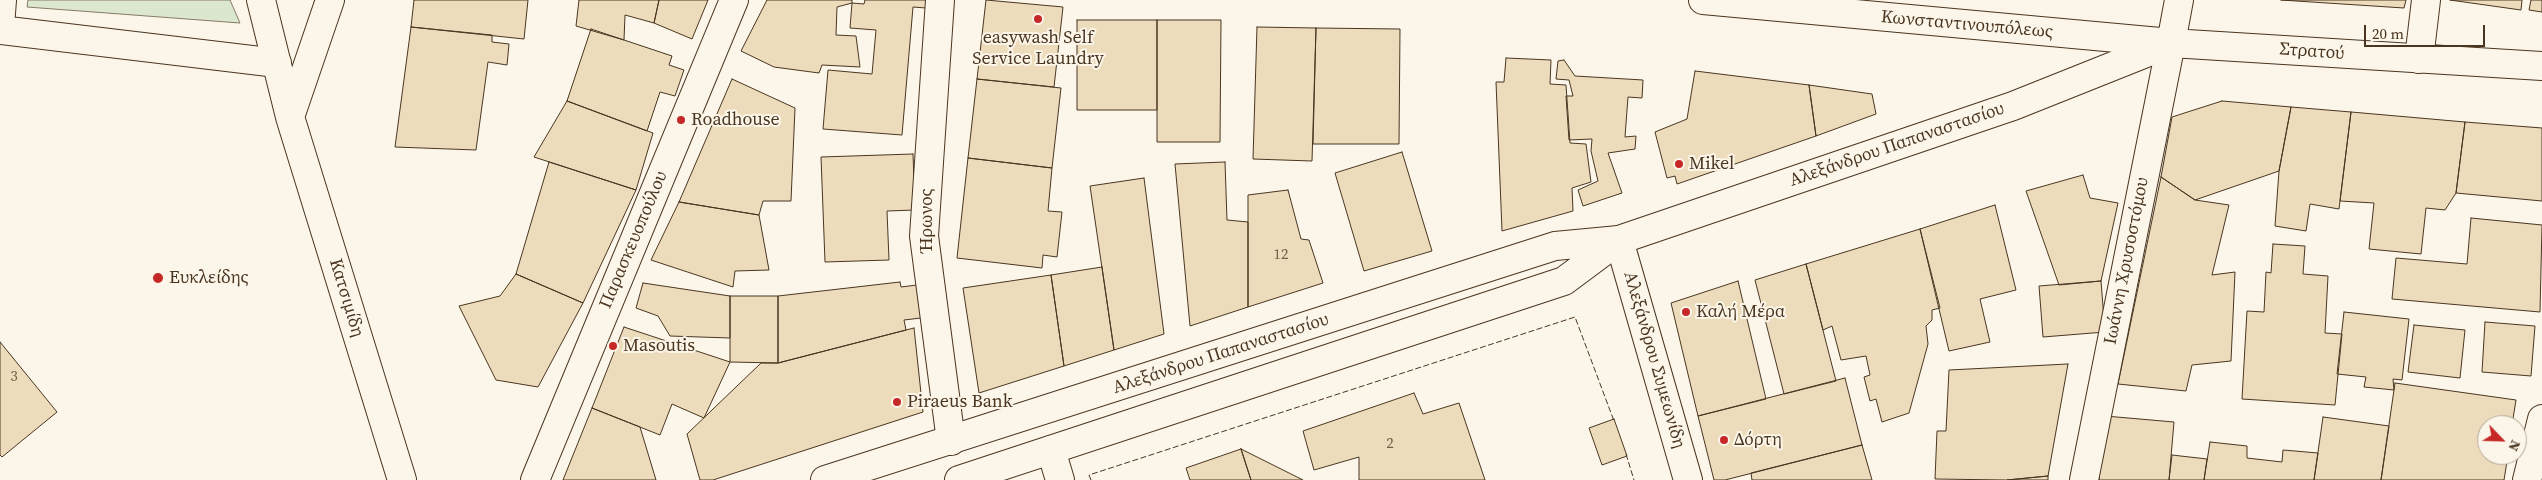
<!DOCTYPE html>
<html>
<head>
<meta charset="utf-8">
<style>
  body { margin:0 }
  #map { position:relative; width:2542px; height:480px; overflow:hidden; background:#fbf6e9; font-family:"Source Serif 4",serif }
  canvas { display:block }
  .north { position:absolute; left:2477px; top:415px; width:50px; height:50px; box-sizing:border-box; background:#fbf6e9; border:1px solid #b4a999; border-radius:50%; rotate:114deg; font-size:14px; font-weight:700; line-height:20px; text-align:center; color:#4a3520 }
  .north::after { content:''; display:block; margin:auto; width:18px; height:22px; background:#c62828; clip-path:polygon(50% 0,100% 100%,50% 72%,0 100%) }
  .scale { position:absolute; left:2364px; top:25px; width:121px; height:22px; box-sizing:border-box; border:2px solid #4a3520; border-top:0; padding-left:6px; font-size:15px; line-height:18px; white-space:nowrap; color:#4a3520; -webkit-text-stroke:4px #fbf6e9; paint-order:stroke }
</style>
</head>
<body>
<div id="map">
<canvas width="2542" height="480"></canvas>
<div class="north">N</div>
<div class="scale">20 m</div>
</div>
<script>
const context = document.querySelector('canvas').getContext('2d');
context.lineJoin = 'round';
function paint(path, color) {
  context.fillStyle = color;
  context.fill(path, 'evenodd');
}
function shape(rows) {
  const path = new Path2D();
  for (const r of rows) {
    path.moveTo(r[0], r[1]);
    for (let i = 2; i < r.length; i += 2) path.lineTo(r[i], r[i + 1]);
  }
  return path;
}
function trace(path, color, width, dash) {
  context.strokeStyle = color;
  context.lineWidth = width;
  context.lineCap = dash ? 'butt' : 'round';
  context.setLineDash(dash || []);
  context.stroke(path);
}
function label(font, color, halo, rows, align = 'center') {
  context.font = font + ' "Source Serif 4",serif';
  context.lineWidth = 4;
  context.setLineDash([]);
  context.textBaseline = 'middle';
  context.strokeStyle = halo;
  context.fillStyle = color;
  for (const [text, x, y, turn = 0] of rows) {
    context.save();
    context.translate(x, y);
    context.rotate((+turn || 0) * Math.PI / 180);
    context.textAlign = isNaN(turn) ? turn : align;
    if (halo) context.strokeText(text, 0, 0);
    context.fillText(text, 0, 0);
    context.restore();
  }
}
const green = shape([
  [28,0,230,0,240,23,27,7,28,0]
]);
paint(green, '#dce7d0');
trace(green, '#887966', 1);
const building = shape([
  [414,0,528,0,524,39,411,27,414,0],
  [579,0,659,0,654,23,625,15,624,40,576,26,579,0],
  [659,0,708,0,692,39,654,23,659,0],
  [767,0,852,0,852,3,837,7,836,35,856,36,860,67,822,65,819,73,774,67,741,51,767,0],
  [865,0,927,0,926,8,913,7,902,135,823,129,828,70,872,74,876,30,850,28,852,3,864,4,865,0],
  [986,0,1063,7,1054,87,977,79,986,0],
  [2281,0,2406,0,2404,8,2281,0],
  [2450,0,2522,0,2521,10,2450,0],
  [2531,0,2542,0,2542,12,2529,10,2531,0],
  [1077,20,1157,20,1157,110,1077,110,1077,20],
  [1157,20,1221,20,1220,142,1157,142,1157,20],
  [411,27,492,35,492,42,509,44,507,65,488,62,476,150,395,147,411,27],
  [1257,27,1316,28,1312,161,1253,159,1257,27],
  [1316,28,1400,29,1399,144,1313,144,1316,28],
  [591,29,672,56,669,65,684,70,675,96,660,92,647,131,567,101,591,29],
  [1506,58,1551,60,1550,84,1566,85,1570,143,1586,144,1591,182,1572,188,1573,211,1502,231,1496,82,1504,82,1506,58],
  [1564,60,1575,76,1643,80,1642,98,1628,97,1625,137,1636,136,1635,149,1608,153,1622,193,1583,206,1578,190,1598,181,1591,151,1592,139,1569,140,1566,96,1573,96,1569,80,1556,79,1558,61,1564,60],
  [1695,71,1809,85,1816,136,1677,184,1675,176,1667,178,1655,132,1687,119,1695,71],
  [732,79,795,108,791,201,763,201,759,215,679,202,732,79],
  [977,79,1061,88,1052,168,968,158,977,79],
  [1809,85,1872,94,1876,114,1816,136,1809,85],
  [567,101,653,133,636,190,534,157,567,101],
  [2222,101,2291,107,2279,171,2195,200,2161,177,2172,117,2222,101],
  [2291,107,2351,112,2339,209,2310,204,2306,231,2275,226,2279,171,2291,107],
  [2351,112,2465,122,2456,193,2445,210,2426,208,2421,254,2369,249,2374,203,2340,201,2351,112],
  [2465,122,2542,128,2542,201,2456,193,2465,122],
  [1402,152,1432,251,1364,271,1335,173,1402,152],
  [913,154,915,210,887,211,889,260,825,262,821,157,913,154],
  [968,158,1052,168,1048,211,1062,212,1057,257,1043,255,1042,268,957,258,968,158],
  [549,162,636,190,583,303,516,274,549,162],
  [1225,162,1227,220,1248,222,1248,307,1190,326,1175,164,1225,162],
  [2083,175,2090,198,2118,203,2101,281,2059,285,2026,191,2083,175],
  [2161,177,2195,200,2229,205,2212,275,2235,272,2231,361,2192,365,2186,391,2118,384,2161,177],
  [1144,178,1164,334,1114,350,1090,186,1144,178],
  [1288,190,1301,239,1309,240,1323,283,1248,307,1248,195,1288,190],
  [679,202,759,215,769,270,735,271,733,287,651,260,679,202],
  [1995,205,2016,290,1980,299,1990,342,1949,351,1920,229,1995,205],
  [2471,218,2542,225,2540,312,2392,299,2396,258,2467,264,2471,218],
  [1920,229,1940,308,1932,310,1932,320,1926,326,1928,344,1909,413,1882,422,1876,399,1870,401,1864,377,1870,375,1866,356,1841,360,1832,326,1823,330,1806,264,1920,229],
  [2273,244,2305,246,2303,274,2328,276,2325,333,2342,334,2335,405,2242,399,2247,311,2264,312,2266,272,2271,273,2273,244],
  [1806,264,1836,381,1784,394,1755,280,1806,264],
  [1102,267,1114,350,1064,366,1051,275,1102,267],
  [516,274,583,303,538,387,496,380,459,306,500,296,516,274],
  [1051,275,1064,366,979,393,963,288,1051,275],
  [1738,281,1766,399,1698,416,1671,303,1738,281],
  [2101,281,2105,332,2043,337,2039,286,2101,281],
  [900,282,901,287,917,285,921,318,904,320,906,330,778,363,778,296,900,282],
  [643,283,730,296,730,338,670,336,658,316,636,308,643,283],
  [730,296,778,296,778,363,730,362,730,296],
  [2344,312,2409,319,2402,380,2393,379,2394,390,2364,387,2366,377,2337,374,2344,312],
  [2485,322,2535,326,2531,376,2482,372,2485,322],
  [2414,325,2465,330,2460,378,2408,372,2414,325],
  [624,327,730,362,704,418,672,404,660,435,592,408,624,327],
  [914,328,923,412,713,480,700,480,687,434,761,363,778,363,914,328],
  [0,342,57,412,2,457,0,455,0,342],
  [2068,364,2048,476,2007,480,1935,479,1937,431,1946,431,1949,370,2068,364],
  [1845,378,1862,445,1725,480,1714,480,1698,416,1845,378],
  [2395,383,2516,400,2512,425,2487,425,2487,455,2508,455,2504,480,2381,480,2395,383],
  [1414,393,1423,414,1459,403,1485,480,1359,480,1359,457,1314,470,1303,431,1414,393],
  [592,408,640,427,656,480,563,480,592,408],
  [2105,416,2174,422,2169,480,2099,480,2105,416],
  [2323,417,2389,426,2381,480,2314,480,2323,417],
  [1614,419,1627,456,1602,465,1589,428,1614,419],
  [2210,442,2247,446,2247,458,2282,462,2283,450,2318,453,2314,480,2204,480,2210,442],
  [1862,445,1872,480,1752,480,1751,473,1862,445],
  [1241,449,1303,480,1251,480,1241,449],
  [1241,449,1251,480,1190,480,1186,468,1241,449],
  [2172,455,2207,459,2204,480,2169,480,2172,455],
  [2048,476,2048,480,2007,480,2048,476]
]);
paint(building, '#ecdcbc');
trace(building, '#4a3520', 1);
const street = shape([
  [940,0,924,236,951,441],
  [0,27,2,0],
  [0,30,277,63],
  [2419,59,2426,0],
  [1619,240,1688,480],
  [1051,450,1060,480],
  [2084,480,2171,43],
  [2527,480,2542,419]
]);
const secondary = shape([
  [261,0,290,117,402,480],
  [1703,0,2171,43,2542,66],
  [2171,43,2179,0],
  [290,117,330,0],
  [535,480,734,0],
  [825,480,1555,246,1619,240,2013,106,2171,43],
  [959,480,1564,281,1619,240]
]);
trace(street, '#4a3520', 30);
trace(secondary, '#4a3520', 30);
trace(street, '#fbf6e9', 28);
trace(secondary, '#fbf6e9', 28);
trace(shape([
  [1626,454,1634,480],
  [1091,480,1089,475,1575,317,1614,421]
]), '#4a3520', 1, [6, 2.5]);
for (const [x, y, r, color] of [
  [1038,19,5,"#c62828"],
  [681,120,5,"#c62828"],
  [1679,164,5,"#c62828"],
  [158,278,6,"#c62828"],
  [1686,312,5,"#c62828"],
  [613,346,5,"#c62828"],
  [897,402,5,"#c62828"],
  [1724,440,5,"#c62828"]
]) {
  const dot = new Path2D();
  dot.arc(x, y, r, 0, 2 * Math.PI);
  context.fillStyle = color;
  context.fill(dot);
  trace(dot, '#fbf6e9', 2);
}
label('15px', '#725f47', null, [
  ["12",1281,255],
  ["3",14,377],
  ["2",1390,444]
]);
label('18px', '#4a3520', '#fbf6e9', [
  ["Κωνσταντινουπόλεως",1967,25,5],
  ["Στρατού",2312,52,4],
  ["Αλεξάνδρου Παπαναστασίου",1897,145,-19],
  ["Ήρωνος",927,221,-90],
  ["Παρασκευοπούλου",634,240,-67],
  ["Ιωάννη Χρυσοστόμου",2127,261,-79],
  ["Κατσιμίδη",346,298,73],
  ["Αλεξάνδρου Παπαναστασίου",1221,354,-18],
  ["Αλεξάνδρου Συμεωνίδη",1654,360,74]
]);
label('18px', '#4a3520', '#fbf6e9', [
  ["easywash Self",1038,38,"center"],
  ["Service Laundry",1038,59,"center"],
  ["Roadhouse",691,120],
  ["Mikel",1689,164],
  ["Ευκλείδης",169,278],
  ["Καλή Μέρα",1696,312],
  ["Masoutis",623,346],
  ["Piraeus Bank",907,402],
  ["Δόρτη",1734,440]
], 'left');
</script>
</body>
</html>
